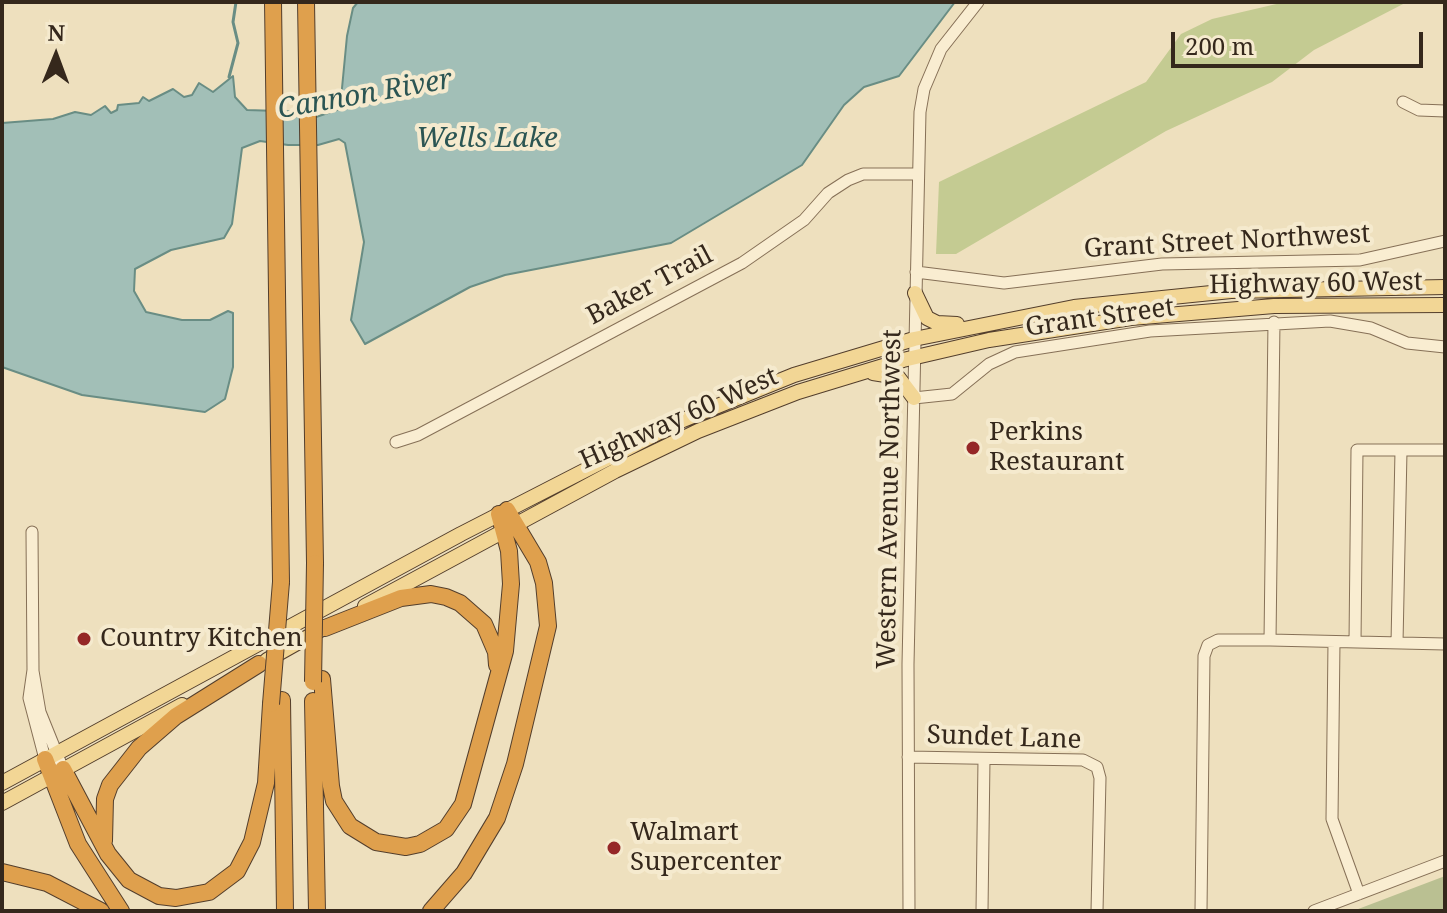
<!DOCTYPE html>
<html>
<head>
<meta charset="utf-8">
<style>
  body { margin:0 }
  #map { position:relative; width:1447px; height:913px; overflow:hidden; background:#eee0be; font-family:"Noto Serif",serif }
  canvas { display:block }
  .frame { position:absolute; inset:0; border:4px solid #35281c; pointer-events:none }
  .north { position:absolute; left:16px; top:16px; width:80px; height:80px; -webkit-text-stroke:6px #f5eace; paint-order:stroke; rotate:1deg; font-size:22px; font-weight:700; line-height:32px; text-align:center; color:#35281c }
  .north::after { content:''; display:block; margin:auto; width:28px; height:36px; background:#35281c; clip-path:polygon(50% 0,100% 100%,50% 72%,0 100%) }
  .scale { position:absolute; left:1171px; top:32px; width:252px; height:36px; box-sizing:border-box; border:4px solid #35281c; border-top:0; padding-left:10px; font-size:24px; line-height:28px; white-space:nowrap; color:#35281c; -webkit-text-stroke:6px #f5eace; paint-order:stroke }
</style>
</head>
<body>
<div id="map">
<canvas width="1447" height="913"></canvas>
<div class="frame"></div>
<div class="north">N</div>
<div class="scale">200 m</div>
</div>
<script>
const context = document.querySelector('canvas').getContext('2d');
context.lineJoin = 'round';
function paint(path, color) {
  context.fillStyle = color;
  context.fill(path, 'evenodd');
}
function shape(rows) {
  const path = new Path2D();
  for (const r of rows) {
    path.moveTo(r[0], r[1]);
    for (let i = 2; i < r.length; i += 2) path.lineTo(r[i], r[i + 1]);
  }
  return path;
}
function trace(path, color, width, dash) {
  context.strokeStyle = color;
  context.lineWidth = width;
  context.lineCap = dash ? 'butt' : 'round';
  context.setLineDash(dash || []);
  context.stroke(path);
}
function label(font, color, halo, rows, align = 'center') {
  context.font = font + ' "Noto Serif",serif';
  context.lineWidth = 8;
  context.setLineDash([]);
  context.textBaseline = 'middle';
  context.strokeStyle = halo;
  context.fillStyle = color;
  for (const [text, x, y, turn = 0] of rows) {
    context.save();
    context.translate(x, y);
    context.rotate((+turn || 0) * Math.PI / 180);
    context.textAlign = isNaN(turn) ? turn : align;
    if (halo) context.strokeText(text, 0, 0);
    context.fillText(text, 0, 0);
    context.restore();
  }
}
paint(shape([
  [1285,2,1407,2,1314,50,1272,82,1166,131,956,254,936,254,939,182,1146,82,1181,34,1212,19]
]), '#c4cb92');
paint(shape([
  [1445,876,1445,911,1353,911]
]), '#bac092');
const water = shape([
  [358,2,955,2,899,76,864,87,844,105,802,165,671,243,505,275,470,287,365,344,351,320,364,242,345,143,339,139,318,145,288,145,260,141,242,148,232,224,224,238,171,250,135,269,134,291,146,312,182,320,210,320,228,311,233,313,233,367,225,399,205,412,82,395,2,367,2,123,53,119,75,112,91,115,105,106,111,113,117,110,118,105,139,103,143,97,149,101,173,89,184,97,192,95,199,83,213,92,233,76,235,97,247,110,309,112,310,119,340,109,347,36,353,8,358,2]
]);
paint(water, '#a2bfb7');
trace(water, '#698d84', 2);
trace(shape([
  [229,77,238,43,233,22,236,2]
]), '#698d84', 3);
const minor = shape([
  [1403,102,1419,110,1445,111],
  [916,272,1004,283,1162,264,1360,260,1445,241],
  [914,398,952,394,989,364,1015,352,1150,331,1330,321,1371,328,1407,343,1445,347],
  [396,442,418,435,742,263,804,220,828,193,848,180,863,174,917,174],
  [32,532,33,670,29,698,45,759],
  [1270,640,1274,322],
  [1334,642,1332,819,1359,894],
  [1355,642,1357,450,1445,450],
  [1397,643,1401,451],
  [33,671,40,712,63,769],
  [908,757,1083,760,1097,767,1100,778,1097,911],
  [909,911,908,664,920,112,924,89,941,49,978,2],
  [982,911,984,759],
  [1201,911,1204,656,1208,645,1218,640,1270,640,1445,644],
  [1314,911,1445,861]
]);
const major = shape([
  [915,293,927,318,937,323,957,324],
  [873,373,898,377,914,398],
  [365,606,615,471,698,431,798,392,903,360,989,340,1131,318,1274,306,1445,305],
  [267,660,322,629],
  [2,783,461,534,683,420,794,375,914,339,1074,307,1231,291,1445,287],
  [2,803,182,705]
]);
const highway = shape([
  [273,2,281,582],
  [306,2,315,563],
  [325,628,401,598,431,594,446,597,460,603,484,624,496,652,497,665],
  [322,679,331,786,334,801,350,826,376,842,406,847,420,844,446,829,463,804,505,651,511,584,509,551,499,514],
  [282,700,285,911],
  [313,701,317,911],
  [45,759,78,844,121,911],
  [63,769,108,854,129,880,159,896,176,898,209,892,237,871,252,842,266,783,271,704],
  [104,841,105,799,110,785,139,748,176,716,259,664],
  [2,872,47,883,101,911],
  [431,911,464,873,497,818,515,764,548,626,544,583,538,562,507,510]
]);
trace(minor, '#867057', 13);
trace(major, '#533e2c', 16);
trace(highway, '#533e2c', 18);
trace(minor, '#f9edd1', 11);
trace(major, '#f2d695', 14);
trace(highway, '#dfa04d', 16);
const highwayBridge = shape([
  [313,682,315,563],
  [271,704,281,582]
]);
trace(highwayBridge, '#533e2c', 18, []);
trace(highwayBridge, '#dfa04d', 16);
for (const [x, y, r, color] of [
  [973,448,8,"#952727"],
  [84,639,8,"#952727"],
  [614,848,8,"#952727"]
]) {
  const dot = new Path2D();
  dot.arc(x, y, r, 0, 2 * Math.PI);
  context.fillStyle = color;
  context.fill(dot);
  trace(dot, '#f5eace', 3);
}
label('26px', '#35281c', '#f5eace', [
  ["Grant Street Northwest",1227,242,-3],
  ["Highway 60 West",1316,284,-1],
  ["Baker Trail",650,286,-28],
  ["Grant Street",1100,318,-8],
  ["Highway 60 West",679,419,-24],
  ["Western Avenue Northwest",890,499,-89],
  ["Sundet Lane",1004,738,2]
]);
label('26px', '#35281c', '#f5eace', [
  ["Perkins",989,433],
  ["Restaurant",989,463],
  ["Country Kitchen",100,639],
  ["Walmart",630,833],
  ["Supercenter",630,863]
], 'left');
label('italic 28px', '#2b5553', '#f5eace', [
  ["Cannon River",365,95,-10],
  ["Wells Lake",487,139]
]);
</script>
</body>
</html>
